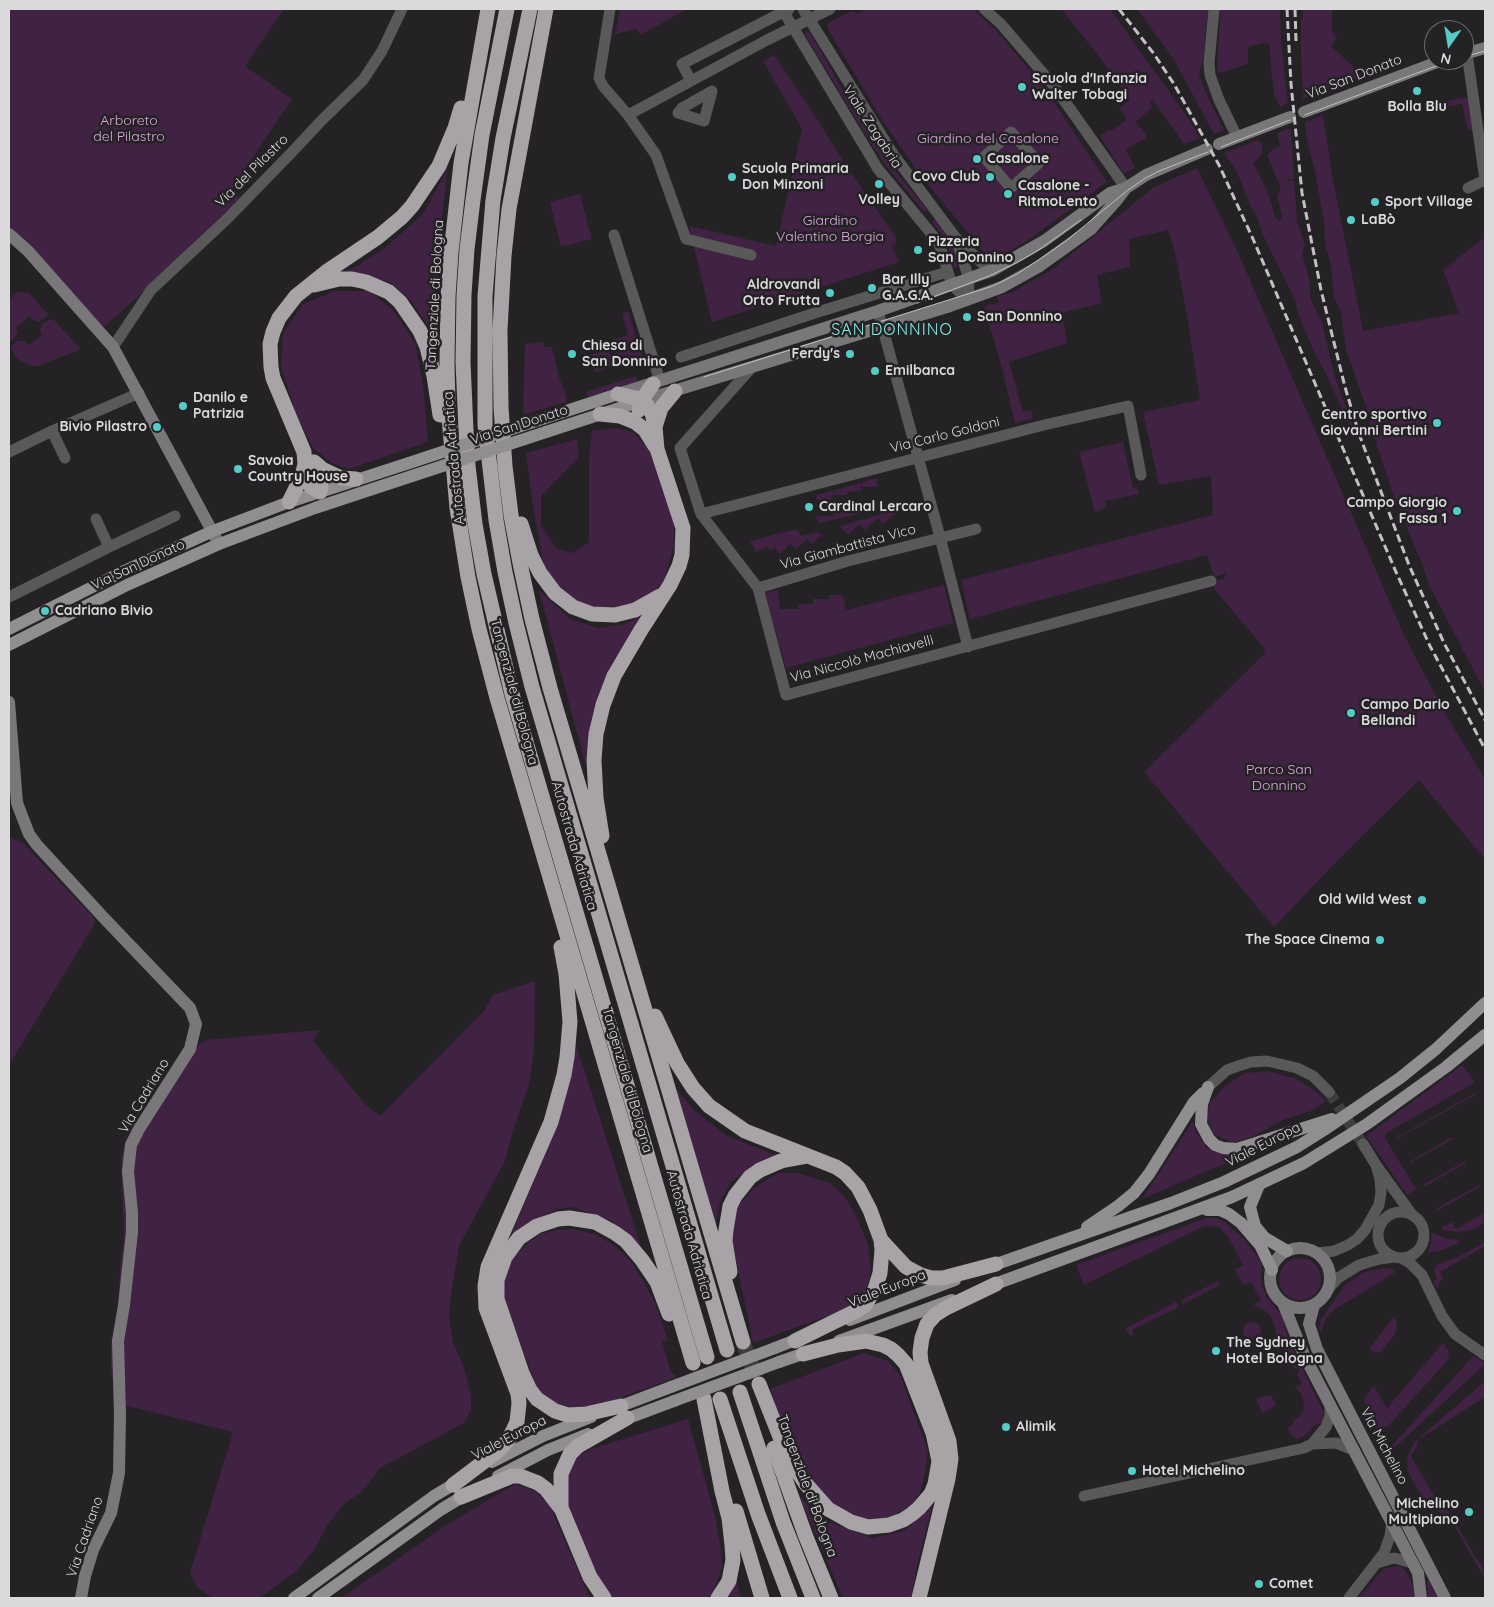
<!DOCTYPE html>
<html>
<head>
<meta charset="utf-8">
<style>
  body { margin:0 }
  #map { position:relative; width:1494px; height:1607px; overflow:hidden; background:#242225; font-family:Quicksand,sans-serif }
  canvas { display:block }
  .frame { position:absolute; inset:0; border:10px solid #dbd9db; pointer-events:none }
  .north { position:absolute; left:1424px; top:20px; width:50px; height:50px; box-sizing:border-box; background:#242225; border:1px solid #6d6b6e; border-radius:50%; rotate:193deg; font-size:14px; font-weight:700; line-height:20px; text-align:center; color:#dbd9db }
  .north::after { content:''; display:block; margin:auto; width:18px; height:22px; background:#54cdc7; clip-path:polygon(50% 0,100% 100%,50% 72%,0 100%) }
</style>
</head>
<body>
<div id="map">
<canvas width="1494" height="1607"></canvas>
<div class="frame"></div>
<div class="north">N</div>
</div>
<script>
const context = document.querySelector('canvas').getContext('2d');
context.lineJoin = 'round';
function paint(path, color) {
  context.fillStyle = color;
  context.fill(path, 'evenodd');
}
function shape(rows) {
  const path = new Path2D();
  for (const r of rows) {
    if (r.length === 3) {
      path.moveTo(r[0] + r[2], r[1]);
      path.arc(r[0], r[1], r[2], 0, 2 * Math.PI);
      continue;
    }
    path.moveTo(r[0], r[1]);
    for (let i = 2; i < r.length; i += 2) path.lineTo(r[i], r[i + 1]);
  }
  return path;
}
function trace(path, color, width, dash) {
  context.strokeStyle = color;
  context.lineWidth = width;
  context.lineCap = dash ? 'butt' : 'round';
  context.setLineDash(dash || []);
  context.stroke(path);
}
function label(font, color, halo, rows, align = 'center') {
  context.font = font + ' Quicksand,sans-serif';
  context.lineWidth = 5;
  context.setLineDash([]);
  context.textBaseline = 'middle';
  context.strokeStyle = halo;
  context.fillStyle = color;
  for (const [text, x, y, turn = 0] of rows) {
    context.save();
    context.translate(x, y);
    context.rotate((+turn || 0) * Math.PI / 180);
    context.textAlign = isNaN(turn) ? turn : align;
    if (halo) context.strokeText(text, 0, 0);
    context.fillText(text, 0, 0);
    context.restore();
  }
}
paint(shape([
  [9,9,284,9,245,66,292,99,231,190,240,198,141,294,104,327,9,226],
  [620,9,687,9,641,35,637,29,615,34],
  [869,9,974,10,995,29,1046,90,1107,182,1027,241,1001,256,991,257,984,252,920,175,880,117,829,31,827,25,830,22,851,11,859,14],
  [1061,9,1110,9,1190,121,1200,138,1184,144,1153,100,1150,102,1153,107,1135,122,1145,133,1146,138,1126,149,1135,168,1124,174,1100,136,1109,129,1111,131,1125,121,1126,118,1119,108,1130,100,1098,55],
  [1137,9,1208,9,1203,59,1199,74,1204,89,1224,130,1214,134,1173,58],
  [1220,9,1280,9,1281,42,1288,103,1280,107,1274,95,1269,44,1262,43,1248,47,1248,64,1219,73,1217,71],
  [1302,9,1332,9,1332,32,1337,38,1331,46,1363,76,1303,99,1301,56,1301,22,1303,14],
  [809,31,844,92,892,167,927,209,924,212,887,167,870,142,804,33],
  [774,55,819,122,844,163,896,237,895,245,891,244,899,262,712,322,689,226,776,246,802,129,763,61],
  [1469,97,1474,129,1468,130,1462,104,1441,108,1440,102],
  [1323,115,1333,180,1363,331,1459,313,1443,270,1485,237,1485,692,1429,585,1423,566,1393,494,1376,443,1377,440,1374,439,1372,432,1367,409,1346,350,1341,313,1334,296,1331,267,1325,243,1324,221,1315,172,1306,136,1305,122],
  [1291,128,1294,178,1282,182,1294,180,1297,221,1305,246,1302,253,1309,279,1311,300,1322,323,1334,374,1352,424,1355,440,1350,426,1323,368,1315,354,1299,317,1295,300,1264,237,1256,214,1251,207,1236,170,1224,153,1258,140,1263,147,1261,156,1253,163,1269,195,1275,217,1279,221,1282,216,1277,197,1280,190,1280,186,1267,155,1273,149,1280,145,1277,133],
  [448,168,439,244,436,343,426,323,410,300,391,283,364,275,340,273,357,266,386,247,423,214],
  [1197,168,1239,255,1404,635,1442,708,1485,779,1485,859,1419,780,1337,861,1274,927,1144,772,1265,653,1264,648,1215,590,1213,583,1224,578,1227,573,1214,577,1207,555,970,619,961,580,1213,515,1211,476,1159,485,1143,412,1200,400,1187,315,1175,252,1168,230,1129,239,1130,267,1097,275,1102,303,1062,313,1067,343,1009,362,1023,412,1031,410,1033,418,1015,423,1001,364,984,307,990,303,993,305,999,303,997,296,1011,293,1053,269,1154,187],
  [580,194,592,239,561,247,550,202],
  [935,219,951,240,958,267,954,268,946,240,932,222],
  [335,291,369,291,393,310,415,343,423,384,428,442,349,469,332,463,313,448,296,413,281,367,283,333,303,304],
  [17,292,29,293,48,314,45,318,38,322,33,320,30,316,16,328,18,332,12,341,9,341,9,300],
  [628,311,642,356,620,363,612,340,628,335,622,313],
  [53,319,80,348,79,350,38,366,31,366,20,361,14,355,11,348,12,345,18,341,24,341,29,345,42,335,40,329,42,324,49,320],
  [543,342,545,347,552,347,559,377,566,395,567,402,523,415,525,344],
  [608,349,613,366,595,372,590,355],
  [636,376,638,381,588,397,586,392],
  [616,428,633,432,648,448,674,521,674,546,663,583,643,601,615,611,591,610,563,594,544,567,532,500,526,453,577,439,579,457,541,496,541,526,557,549,573,553,589,542,589,458,592,431],
  [1123,442,1133,488,1137,487,1139,494,1106,501,1105,508,1095,512,1079,452],
  [877,478,877,487,862,487,862,482],
  [861,483,861,491,847,492,847,495,832,495,831,500,817,500,816,495],
  [863,503,874,503,875,510,820,523,815,516,833,516,834,512,848,512,848,507,863,507],
  [884,506,897,506,899,513,896,513,883,524,878,518,865,530,860,524,848,535,840,526,889,512],
  [797,529,801,536,817,532,821,536,812,544,808,539,796,549,790,544,780,554,775,548,770,551,767,547,756,552,750,541],
  [944,585,953,623,786,668,765,593,778,590,780,609,798,609,798,604,813,604,813,599,829,599,829,595,843,595,846,610],
  [539,590,570,619,598,628,624,624,643,615,613,662,593,712,585,763],
  [9,838,22,842,94,918,95,923,9,1065],
  [535,981,534,1051,529,1085,513,1130,505,1161,459,1246,451,1295,449,1317,453,1342,464,1368,471,1395,471,1410,464,1423,380,1468,362,1491,343,1505,327,1526,314,1550,296,1571,260,1598,211,1597,197,1587,190,1573,233,1432,116,1403,111,1368,111,1343,118,1309,120,1269,124,1237,121,1160,126,1140,186,1055,205,1040,319,1030,313,1041,364,1103,380,1116,483,1012,493,995],
  [575,1041,642,1250,610,1220,572,1207,557,1209,512,1233,558,1125],
  [1462,1065,1474,1080,1474,1083,1386,1133,1385,1138,1416,1189,1407,1195,1366,1136],
  [1268,1071,1297,1079,1317,1092,1326,1101,1311,1111,1283,1120,1258,1134,1234,1143,1213,1134,1207,1117,1210,1103,1225,1086,1245,1073],
  [669,1080,693,1109,727,1136,778,1156,754,1165,731,1182,720,1202,715,1229],
  [1475,1093,1477,1094,1396,1139,1397,1137],
  [1193,1121,1196,1132,1207,1148,1233,1156,1259,1149,1142,1199],
  [1452,1137,1453,1139,1410,1163,1409,1162],
  [1465,1161,1466,1163,1424,1187,1423,1185],
  [778,1173,798,1173,830,1183,845,1197,856,1216,868,1244,871,1270,866,1290,850,1308,753,1343,731,1236,737,1207,753,1189],
  [1479,1185,1480,1187,1438,1210,1437,1208],
  [1485,1213,1485,1216,1482,1218,1485,1223,1474,1229,1459,1232,1442,1230,1442,1227,1452,1222,1456,1229],
  [1206,1218,1216,1218,1225,1222,1244,1239,1260,1260,1262,1267,1261,1276,1262,1286,1267,1297,1282,1316,1289,1341,1297,1356,1290,1360,1282,1345,1275,1348,1274,1340,1276,1331,1272,1319,1267,1312,1255,1306,1254,1304,1261,1301,1251,1282,1243,1285,1235,1269,1243,1265,1229,1238,1219,1227,1204,1226,1084,1285,1076,1265],
  [573,1229,595,1234,615,1246,632,1263,644,1282,655,1303,668,1340,662,1342,671,1372,677,1377,597,1406,573,1408,550,1401,538,1390,503,1298,503,1277,513,1258,529,1242,541,1234,556,1230],
  [1432,1233,1445,1238,1459,1240,1460,1242,1443,1250,1427,1253,1431,1243,1433,1243,1431,1242],
  [1485,1242,1485,1246,1440,1272,1443,1279,1439,1283,1440,1286,1437,1288,1433,1281,1437,1279,1434,1271,1436,1265,1458,1257],
  [1300,1279,21],
  [1385,1268,1395,1270,1394,1273,1334,1310,1327,1317,1320,1334,1319,1327,1321,1319,1346,1284,1365,1272],
  [1218,1281,1220,1285,1183,1304,1181,1300],
  [1176,1302,1179,1307,1132,1330,1134,1334,1130,1336,1126,1328],
  [1393,1318,1397,1321,1397,1325,1395,1334,1381,1351,1377,1353,1371,1351,1370,1347],
  [1252,1331,9],
  [1443,1343,1449,1352,1448,1360,1389,1425,1381,1429,1378,1427,1364,1401,1365,1397,1374,1386,1387,1408],
  [864,1353,888,1361,900,1375,928,1451,925,1474,919,1495,910,1506,893,1516,878,1520,856,1517,832,1504,811,1483,787,1442,770,1389],
  [1473,1356,1485,1363,1485,1364,1391,1451,1389,1449],
  [1299,1361,1323,1411,1323,1419,1320,1424,1316,1424,1304,1436,1298,1439,1291,1435,1288,1430,1289,1427,1294,1423,1292,1421,1298,1418,1303,1412,1304,1403,1301,1394,1295,1387,1302,1384,1297,1374,1300,1372,1298,1368,1294,1369,1292,1364],
  [1485,1381,1485,1397,1421,1438,1420,1437],
  [1271,1395,1276,1405,1262,1413,1256,1398],
  [688,1419,715,1516,721,1550,722,1568,713,1592,708,1598,613,1598,602,1586,567,1505,565,1484,573,1459,591,1449],
  [1419,1438,1416,1449,1411,1455,1412,1458,1436,1499,1440,1498,1482,1567,1485,1579,1454,1525,1443,1514,1427,1505,1409,1474,1407,1465,1408,1455,1414,1443],
  [515,1484,535,1491,549,1504,590,1598,341,1598,448,1524],
  [799,1496,823,1520,873,1538,904,1531,933,1504,917,1565,911,1598,843,1598],
  [1397,1566,1402,1567,1408,1575,1413,1585,1415,1598,1358,1598,1382,1571,1386,1568],
  [736,1581,741,1598,725,1598],
  [1427,1581,1429,1581,1437,1598,1428,1598]
]), '#402242');
trace(shape([
  [1329,1092,1363,1144]
]), '#3f3d40', 11, [11, 5.5]);
trace(shape([
  [743,1342,759,1384]
]), '#3f3d40', 15, [15, 8]);
trace(shape([
  [610,9,599,78,603,86,628,115,656,155,686,239,751,255],
  [782,9,878,169,939,243,952,285,968,300],
  [803,9,893,154,956,238,969,279,968,300],
  [984,9,1001,24,1054,86,1126,188],
  [1214,9,1209,63,1210,75,1219,100,1237,137],
  [1467,53,1485,180],
  [691,81,682,64,789,9],
  [712,91,704,121,678,113,682,108,712,91],
  [628,115,767,40,830,9],
  [1011,132,1039,163,1011,188,984,157,1011,132],
  [1468,188,1485,180],
  [614,235,660,381],
  [956,238,982,263,993,270],
  [878,311,940,537,968,647],
  [113,347,151,290,227,219,294,150,321,121,363,80,382,51,402,9],
  [681,357,818,312,947,272],
  [752,367,680,448,701,514,758,588,786,695,1211,581],
  [52,431,65,458],
  [9,452,52,431,139,393],
  [701,514,1044,425,1128,406,1141,475],
  [96,519,109,547,175,516],
  [758,588,848,561,976,529],
  [9,597,109,547],
  [1208,1087,1227,1070,1238,1066,1251,1062,1267,1061,1297,1068,1313,1076,1329,1092],
  [1363,1144,1376,1165,1413,1216],
  [1401,1235,23],
  [1317,1253,1334,1251,1348,1245,1357,1239,1365,1230,1379,1205,1381,1192,1380,1179,1376,1165],
  [1401,1258,1410,1263,1422,1275,1442,1316,1455,1334,1485,1355],
  [1329,1288,1338,1278,1359,1265,1379,1259,1395,1257],
  [1312,1444,1336,1443,1354,1450],
  [1084,1496,1304,1448,1312,1444,1326,1427,1330,1416,1330,1404],
  [1377,1563,1394,1558,1413,1563],
  [1349,1598,1384,1553,1390,1536,1392,1521]
]), '#5a595a', 11);
trace(shape([
  [1464,54,1485,48],
  [1304,112,1443,60],
  [1219,144,1290,117],
  [9,234,28,251,113,347,219,544],
  [618,394,878,311,993,270,1044,241,1110,193,1126,188,1146,175,1207,149],
  [641,401,947,307,1002,287,1038,267,1091,229,1116,201,1126,188],
  [9,702,17,803,29,834,37,845,104,918,190,1008,196,1024,190,1049,139,1129,131,1145,128,1171,132,1213,132,1232,124,1305,118,1341,120,1415,119,1473,111,1513,93,1550,85,1576,81,1598],
  [1300,1278,30],
  [1283,1303,1304,1355,1418,1573,1421,1598],
  [1314,1305,1309,1324,1317,1349,1445,1598]
]), '#797779', 12);
trace(shape([
  [542,419,618,394],
  [546,432,641,401],
  [9,629,122,572,213,531,289,502,409,463],
  [9,645,127,585,219,544,315,508,412,476],
  [1208,1087,1202,1104,1201,1124,1209,1139,1215,1145,1223,1148,1237,1149,1332,1119],
  [1259,1185,1250,1207,1255,1226,1265,1238,1287,1251],
  [1207,1210,1220,1210,1229,1214,1241,1223,1260,1245,1272,1270],
  [1087,1227,1118,1206,1134,1193,1149,1174,1194,1102,1203,1093],
  [988,1267,1171,1203,1224,1182,1297,1147,1324,1130,1400,1078,1436,1049,1485,1003],
  [987,1287,1232,1197,1304,1163,1367,1124,1446,1067,1485,1035],
  [850,1320,955,1280],
  [839,1341,952,1300],
  [775,1348,803,1337],
  [779,1362,811,1351],
  [613,1409,671,1387],
  [618,1422,674,1401],
  [492,1462,543,1436,591,1417],
  [498,1476,548,1450,588,1434],
  [294,1598,434,1496,461,1480],
  [318,1598,442,1509,470,1492]
]), '#918e91', 12);
trace(shape([
  [488,9,461,163,451,252,448,297,447,363,448,406,457,508,468,577,479,629,497,698,693,1363],
  [507,9,482,135,473,200,467,249,464,295,463,362,466,430,468,466,475,524,484,574,512,694,707,1357],
  [530,9,503,138,493,200,485,296,485,425,496,520,505,572,516,623,532,687,727,1350],
  [546,9,509,209,504,256,500,330,501,407,505,466,511,515,521,568,532,619,550,688,743,1342],
  [314,285,339,279,352,279,366,282,389,292,400,302,420,331,427,347,434,376,440,415],
  [618,394,636,398,646,404,652,413,655,426],
  [639,410,641,401,653,384],
  [600,414,620,416,635,422,645,430,655,446],
  [314,462,322,469,341,478,356,479],
  [305,466,311,487,320,492,321,488,321,477,313,462],
  [289,502,302,476,305,464,304,452,273,378,271,367,270,344,273,332,279,318,296,296,326,272,378,237,402,217,412,206,439,166,455,128,461,108],
  [521,524,531,555,540,573,555,593,573,607,592,614,615,615,635,610,660,596],
  [602,836,596,798,594,760,596,734,603,705,614,676,641,630,670,585,679,566,682,555,683,528,657,449,655,427,661,408,675,391],
  [655,1016,677,1063,693,1088,709,1106,745,1131,836,1167,845,1173,858,1187,870,1210,881,1240,882,1250,880,1273,875,1289,865,1305,856,1311,795,1341],
  [881,1240,906,1267,921,1275,931,1278,943,1278,996,1264],
  [730,1272,725,1241,726,1230,730,1206,735,1196,750,1177,760,1170,781,1161,808,1156],
  [759,1384,788,1457,805,1483,828,1509,851,1522,868,1527,889,1525,903,1520,912,1514,919,1508,931,1494,935,1484,939,1461,933,1433,906,1364,898,1355,891,1349,883,1345,866,1341,838,1345,803,1354],
  [740,1392,783,1522,813,1598],
  [704,1399,722,1491,729,1518,732,1545,733,1560,729,1581,718,1598],
  [720,1399,758,1514,790,1598],
  [621,1406,586,1414,568,1415,555,1411,537,1399,530,1390,522,1373,497,1299,497,1280,505,1257,519,1238,537,1226,558,1219,569,1218,595,1222,615,1233,626,1241,642,1260,657,1282,669,1314],
  [774,1448,806,1537,831,1598],
  [453,1485,498,1451,509,1439,517,1422,519,1403,518,1394,486,1308,485,1286,488,1267,551,1122,564,1075,567,1057,570,1022,566,974,561,947],
  [461,1497,512,1476,520,1476,538,1483,546,1489,562,1510,590,1577,604,1598],
  [561,1508,561,1474,570,1454,578,1446,627,1418],
  [736,1511,762,1598],
  [919,1598,948,1479,951,1459,949,1441,921,1363,920,1352,922,1338,927,1324,935,1315,946,1308,996,1284]
]), '#a7a3a7', 15);
trace(shape([
  [1464,57,1485,51],
  [1305,115,1452,60],
  [1221,147,1290,120],
  [917,303,989,276,1018,262,1037,251,1081,220],
  [704,377,993,286,1017,274,1040,259,1066,241,1128,190,1144,179,1159,171,1208,152]
]), '#c2c0c2', 1);
trace(shape([
  [1119,9,1154,54,1174,84,1219,165,1253,239,1396,572,1430,646,1485,749],
  [1287,9,1291,84,1302,193,1321,290,1345,387,1359,434,1409,565,1444,643,1485,720],
  [1295,9,1296,41]
]), '#c2c0c2', 3, [8, 4]);
trace(shape([
  [409,463,542,419],
  [412,476,546,432],
  [671,1387,775,1348],
  [674,1401,779,1362]
]), '#918e91', 12);
for (const [x, y, r, color] of [
  [1022,87,5,"#54cdc7"],
  [1417,91,5,"#54cdc7"],
  [977,159,5,"#54cdc7"],
  [732,177,5,"#54cdc7"],
  [990,177,5,"#54cdc7"],
  [879,184,5,"#54cdc7"],
  [1008,194,5,"#54cdc7"],
  [1375,202,5,"#54cdc7"],
  [1351,220,5,"#54cdc7"],
  [918,250,5,"#54cdc7"],
  [872,288,5,"#54cdc7"],
  [830,293,5,"#54cdc7"],
  [967,317,5,"#54cdc7"],
  [572,354,5,"#54cdc7"],
  [850,354,5,"#54cdc7"],
  [875,371,5,"#54cdc7"],
  [183,406,5,"#54cdc7"],
  [1437,423,5,"#54cdc7"],
  [157,427,5,"#54cdc7"],
  [238,469,5,"#54cdc7"],
  [809,507,5,"#54cdc7"],
  [1457,511,5,"#54cdc7"],
  [45,611,5,"#54cdc7"],
  [1351,713,5,"#54cdc7"],
  [1422,900,5,"#54cdc7"],
  [1380,940,5,"#54cdc7"],
  [1216,1351,5,"#54cdc7"],
  [1006,1427,5,"#54cdc7"],
  [1132,1471,5,"#54cdc7"],
  [1469,1512,5,"#54cdc7"],
  [1259,1584,5,"#54cdc7"]
]) {
  const dot = new Path2D();
  dot.arc(x, y, r, 0, 2 * Math.PI);
  context.fillStyle = color;
  context.fill(dot);
  trace(dot, '#242225', 2);
}
label('14px', '#dbd9db', '#242225', [
  ["Via San Donato",1354,77,-21],
  ["Viale Zagabria",872,127,57],
  ["Via del Pilastro",252,171,-45],
  ["Tangenziale di Bologna",435,295,-87],
  ["Via San Donato",519,425,-18],
  ["Via Carlo Goldoni",945,435,-14],
  ["Autostrada Adriatica",454,458,-95],
  ["Via Giambattista Vico",848,547,-15],
  ["Via San Donato",138,565,-25],
  ["Via Niccolò Machiavelli",862,659,-15],
  ["Tangenziale di Bologna",514,692,75],
  ["Autostrada Adriatica",574,846,74],
  ["Tangenziale di Bologna",627,1080,74],
  ["Via Cadriano",144,1096,-59],
  ["Viale Europa",1263,1145,-27],
  ["Autostrada Adriatica",689,1235,74],
  ["Viale Europa",887,1289,-21],
  ["Viale Europa",509,1438,-27],
  ["Via Michelino",1384,1446,62],
  ["Tangenziale di Bologna",807,1486,70],
  ["Via Cadriano",85,1537,-71]
]);
label('bold 14px', '#dbd9db', '#242225', [
  ["Scuola d'Infanzia",1032,79],
  ["Walter Tobagi",1032,95],
  ["Bolla Blu",1417,107,"center"],
  ["Casalone",987,159],
  ["Scuola Primaria",742,169],
  ["Don Minzoni",742,185],
  ["Covo Club",980,177,"right"],
  ["Casalone -",1018,186],
  ["RitmoLento",1018,202],
  ["Volley",879,200,"center"],
  ["Sport Village",1385,202],
  ["LaBò",1361,220],
  ["Pizzeria",928,242],
  ["San Donnino",928,258],
  ["Bar Illy",882,280],
  ["G.A.G.A.",882,296],
  ["Aldrovandi",820,285,"right"],
  ["Orto Frutta",820,301,"right"],
  ["San Donnino",977,317],
  ["Chiesa di",582,346],
  ["San Donnino",582,362],
  ["Ferdy's",840,354,"right"],
  ["Emilbanca",885,371],
  ["Danilo e",193,398],
  ["Patrizia",193,414],
  ["Centro sportivo",1427,415,"right"],
  ["Giovanni Bertini",1427,431,"right"],
  ["Bivio Pilastro",147,427,"right"],
  ["Savoia",248,461],
  ["Country House",248,477],
  ["Campo Giorgio",1447,503,"right"],
  ["Fassa 1",1447,519,"right"],
  ["Cardinal Lercaro",819,507],
  ["Cadriano Bivio",55,611],
  ["Campo Dario",1361,705],
  ["Bellandi",1361,721],
  ["Old Wild West",1412,900,"right"],
  ["The Space Cinema",1370,940,"right"],
  ["The Sydney",1226,1343],
  ["Hotel Bologna",1226,1359],
  ["Alimik",1016,1427],
  ["Hotel Michelino",1142,1471],
  ["Michelino",1459,1504,"right"],
  ["Multipiano",1459,1520,"right"],
  ["Comet",1269,1584]
], 'left');
label('14px', '#dfa9e2', '#242225', [
  ["Arboreto",129,121],
  ["del Pilastro",129,137],
  ["Giardino del Casalone",988,139],
  ["Giardino",830,221],
  ["Valentino Borgia",830,237],
  ["Parco San",1279,770],
  ["Donnino",1279,786]
]);
context.letterSpacing = '1px';
label('16px', '#85f0e9', '#242225', [
  ["SAN DONNINO",892,330]
]);
context.letterSpacing = '0px';
</script>
</body>
</html>
